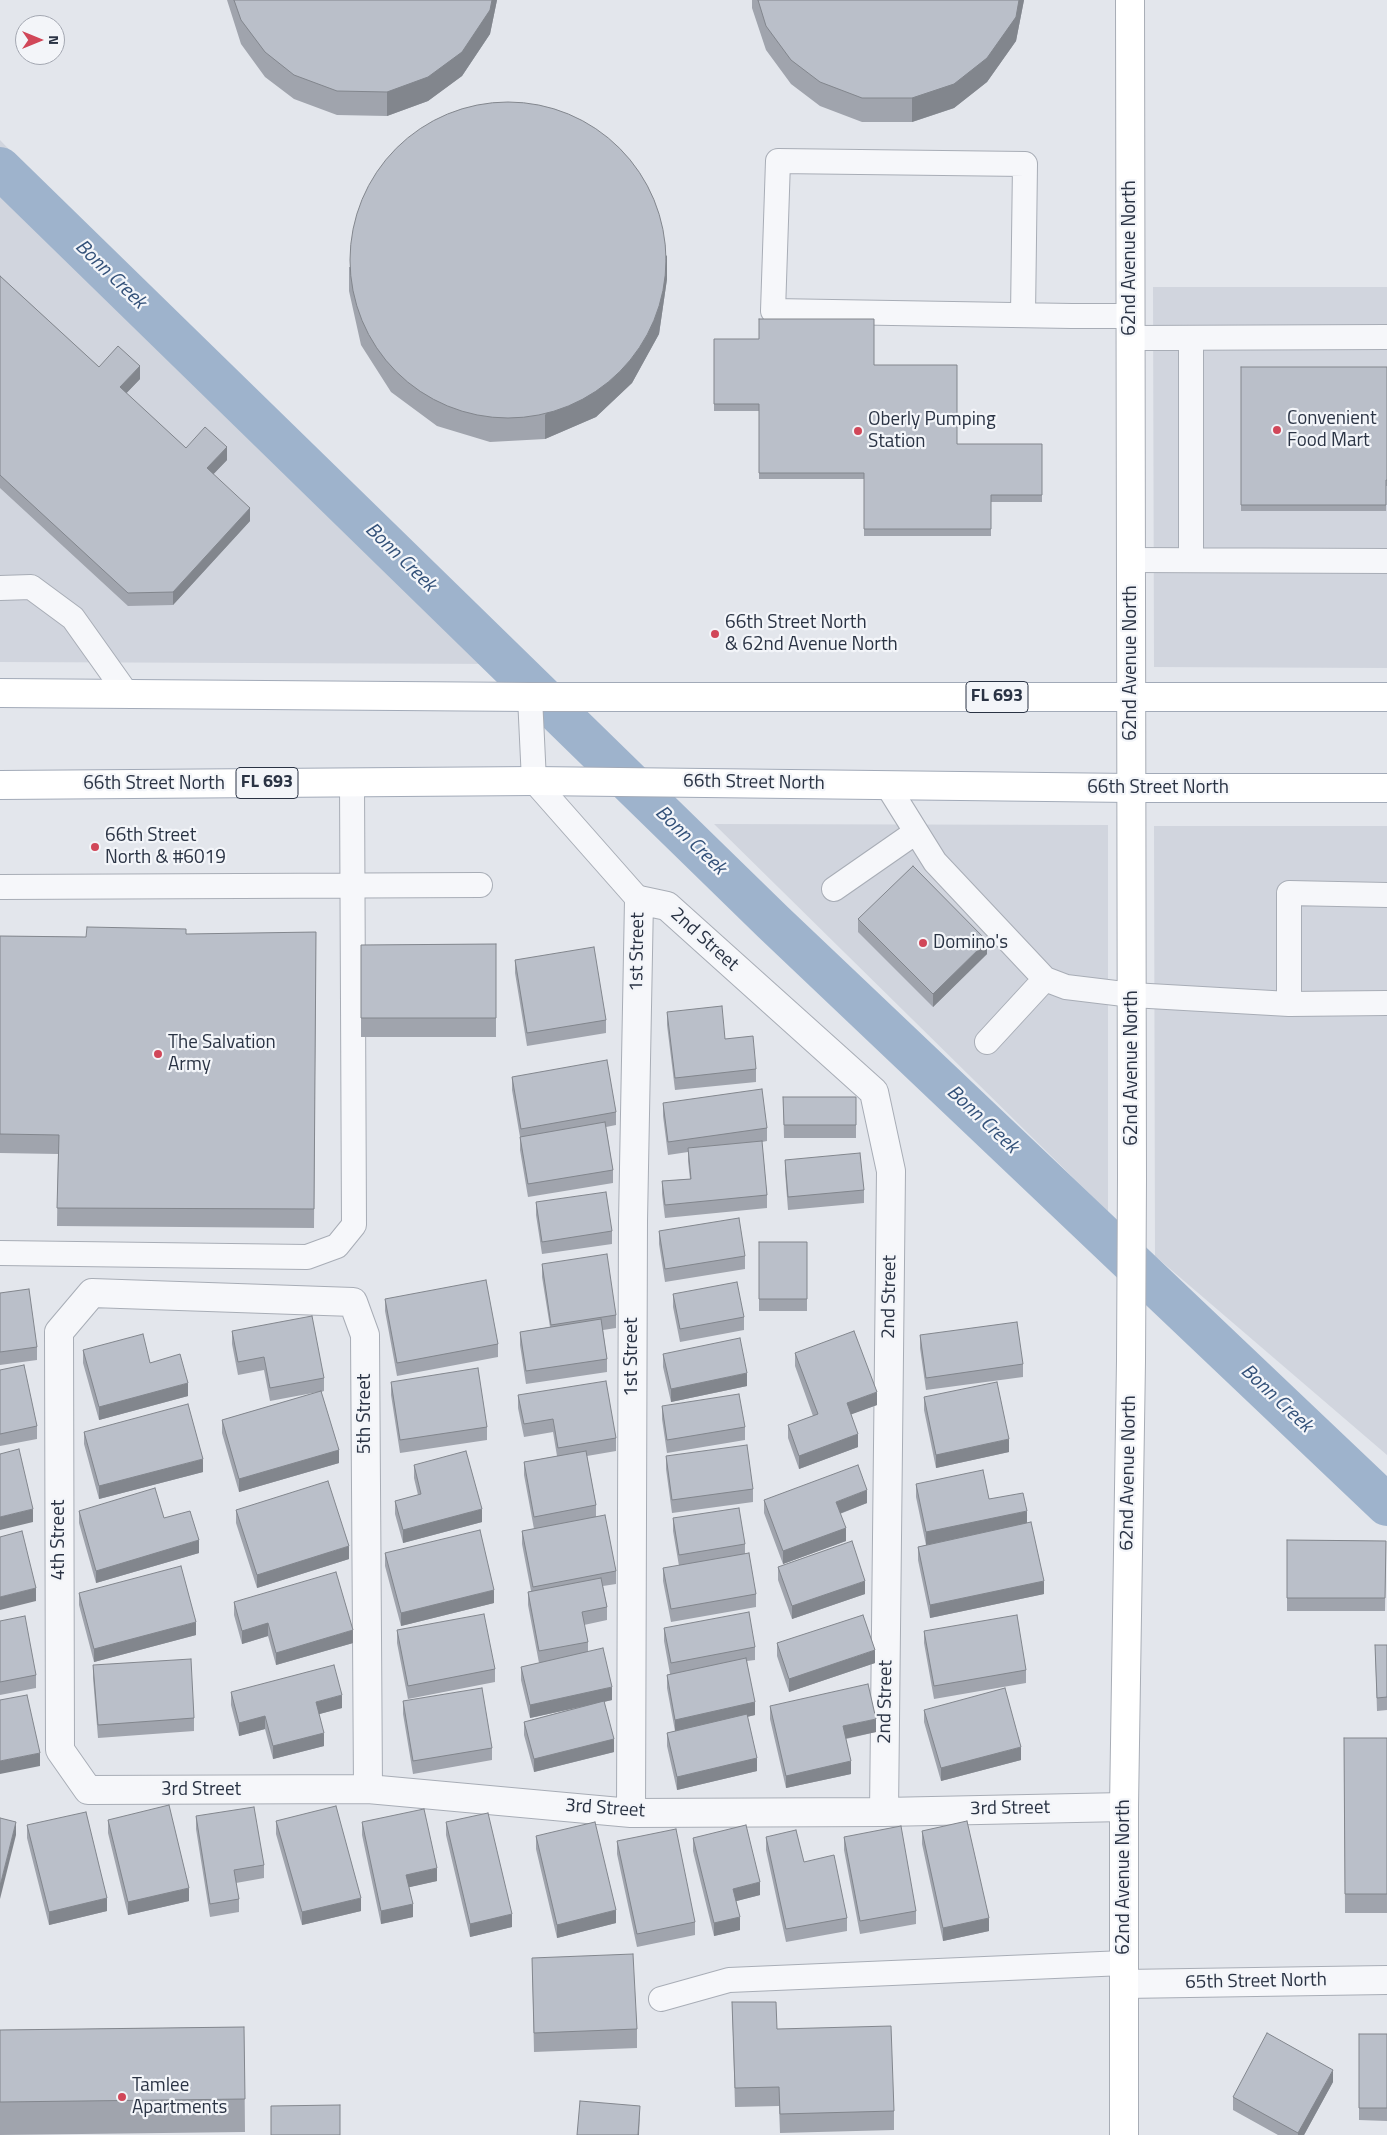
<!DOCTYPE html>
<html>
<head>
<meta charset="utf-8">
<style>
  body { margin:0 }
  #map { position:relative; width:1387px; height:2135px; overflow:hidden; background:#e3e6ec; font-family:"Titillium Web",sans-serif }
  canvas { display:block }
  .north { position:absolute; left:15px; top:15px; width:50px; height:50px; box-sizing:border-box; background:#f3f5f9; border:1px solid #a3a7b1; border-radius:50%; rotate:90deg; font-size:14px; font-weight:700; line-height:20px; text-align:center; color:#2a3344 }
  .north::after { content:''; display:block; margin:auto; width:18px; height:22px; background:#d14759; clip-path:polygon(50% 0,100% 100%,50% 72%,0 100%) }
</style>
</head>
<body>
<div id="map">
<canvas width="1387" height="2135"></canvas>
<div class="north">N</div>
</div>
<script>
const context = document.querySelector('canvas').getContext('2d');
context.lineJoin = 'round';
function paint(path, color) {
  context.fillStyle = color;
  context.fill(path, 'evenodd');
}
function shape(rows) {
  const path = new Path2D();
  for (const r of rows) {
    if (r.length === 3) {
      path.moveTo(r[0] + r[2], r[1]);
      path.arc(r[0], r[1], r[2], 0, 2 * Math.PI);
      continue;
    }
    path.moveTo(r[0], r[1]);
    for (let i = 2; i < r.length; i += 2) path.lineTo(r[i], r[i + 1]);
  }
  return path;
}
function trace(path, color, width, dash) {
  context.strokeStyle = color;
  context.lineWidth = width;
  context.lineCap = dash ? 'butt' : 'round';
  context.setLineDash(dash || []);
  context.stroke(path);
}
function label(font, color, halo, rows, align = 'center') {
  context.font = font + ' "Titillium Web",sans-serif';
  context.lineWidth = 4.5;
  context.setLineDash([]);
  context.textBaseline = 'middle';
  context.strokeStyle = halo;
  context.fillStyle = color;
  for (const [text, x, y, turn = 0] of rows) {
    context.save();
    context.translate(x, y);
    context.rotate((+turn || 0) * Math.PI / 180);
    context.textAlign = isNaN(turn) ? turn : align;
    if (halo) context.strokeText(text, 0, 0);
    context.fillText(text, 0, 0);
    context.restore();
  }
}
paint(shape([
  [0,140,504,664,0,662],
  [1153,287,1387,287,1387,668,1154,667],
  [714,824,1108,825,1108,1212],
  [1154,826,1387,826,1387,1455,1155,1256]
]), '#d1d5de');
trace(shape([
  [0,168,773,922,1387,1505]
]), '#9eb3cc', 42);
const lane = shape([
  [1023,315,1025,164,778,161,773,311,1072,316,1130,316],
  [1130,338,1387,337],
  [1191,338,1191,560],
  [1130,560,1387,561],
  [0,588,31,587,73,618,127,694],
  [530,697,534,781,639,900],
  [887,785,935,862,1045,979,1066,987,1132,995,1289,1004,1387,1003],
  [0,887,480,885],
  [834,889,916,832],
  [1289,1004,1289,893,1387,895],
  [987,1042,1045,979],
  [0,1253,307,1257,337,1246,354,1225,352,782],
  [661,1999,729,1980,1124,1963]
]);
const street = shape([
  [368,1789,365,1335,353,1302,92,1293,59,1332,60,1750,88,1790,368,1789,631,1813,884,1812,1124,1807],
  [631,1813,633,1221,639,900,667,906,874,1092,891,1171,884,1812],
  [1124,1984,1387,1980]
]);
const secondary = shape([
  [1124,2135,1124,1807,1131,1361,1132,1178,1130,0]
]);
const primary = shape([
  [0,693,530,697,1387,697],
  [0,785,534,781,1131,788,1387,788]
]);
trace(lane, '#a8adb6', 26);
trace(street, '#a8adb6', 30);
trace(secondary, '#a8adb6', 30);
trace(primary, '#a2aab8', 30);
trace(lane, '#f6f7fa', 24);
trace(street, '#f6f7fa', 28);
trace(secondary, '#fff', 28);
trace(primary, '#fff', 28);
paint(shape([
  [227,0,497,0,490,34,462,76,428,101,387,116,337,115,294,99,265,77,241,44],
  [752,0,1024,0,1016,41,987,82,954,108,912,122,862,122,820,106,791,84,766,50,752,8],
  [349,267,667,279,659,334,632,383,596,417,545,439,490,442,437,426,391,392,361,345,349,291],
  [0,276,99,367,140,379,126,393,186,448,227,460,213,474,250,521,173,605,128,606,0,488],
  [714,339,874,365,957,444,1042,444,1042,502,991,502,991,536,864,536,864,479,759,479,759,411,714,411],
  [1241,367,1387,367,1387,486,1386,486,1386,511,1241,511],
  [858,919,987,954,933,1007,858,932],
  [316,932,314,1228,57,1226,58,1154,0,1153,0,936,86,937],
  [496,944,496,1037,361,1037,361,945],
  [515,960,606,1020,606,1033,527,1046,515,973],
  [667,1012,725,1039,756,1069,756,1082,675,1090,667,1025],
  [512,1077,616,1112,616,1125,606,1127,613,1170,613,1183,528,1197,520,1150,520,1137,512,1090],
  [783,1097,856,1097,856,1138,784,1138],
  [663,1103,767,1128,767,1141,762,1142,767,1195,767,1208,665,1218,662,1194,662,1181,690,1179,688,1161,688,1152,668,1155,663,1116],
  [785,1160,864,1190,864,1203,788,1210,785,1172],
  [536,1202,612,1231,612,1244,542,1254,536,1215],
  [659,1231,745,1256,745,1269,665,1282,659,1244],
  [759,1242,807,1242,807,1311,759,1311],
  [542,1264,616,1315,616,1328,603,1330,607,1359,607,1372,526,1384,520,1345,520,1332,550,1327,542,1277],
  [0,1293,37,1347,37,1360,0,1365],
  [673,1294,744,1317,744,1330,680,1342,673,1307],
  [385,1299,498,1344,498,1357,397,1376,385,1311],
  [232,1331,324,1378,324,1391,321,1392,339,1463,239,1492,222,1433,222,1420,318,1392,270,1401,264,1370,238,1375,232,1344],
  [920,1335,1023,1364,1023,1377,926,1390,920,1348],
  [83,1350,150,1363,188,1396,99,1420,83,1363],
  [795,1353,877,1405,851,1414,858,1447,799,1469,788,1438,788,1425,813,1416,795,1366],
  [663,1354,747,1386,671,1402,663,1367],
  [0,1370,37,1426,37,1439,0,1446],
  [391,1382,487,1427,487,1440,400,1453,391,1395],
  [518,1395,616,1438,616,1451,587,1456,596,1505,596,1517,616,1571,616,1584,603,1586,607,1607,607,1620,584,1625,588,1642,588,1651,612,1700,604,1702,614,1752,534,1772,524,1735,524,1722,580,1707,530,1718,521,1680,521,1667,539,1663,528,1605,528,1592,531,1591,522,1544,522,1531,534,1529,524,1475,524,1462,557,1456,553,1432,524,1437,518,1408],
  [924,1397,1009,1452,936,1468,924,1410],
  [662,1406,745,1427,745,1440,667,1453,662,1419],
  [84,1432,203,1472,99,1499,84,1444],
  [666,1456,753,1489,753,1502,672,1513,666,1469],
  [414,1465,482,1522,403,1543,395,1514,395,1501,418,1495,414,1478],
  [916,1484,989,1499,1027,1523,1044,1594,930,1618,918,1560,918,1547,926,1545,916,1497],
  [764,1500,867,1503,840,1514,846,1541,783,1564,764,1513],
  [236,1510,349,1559,257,1588,236,1523],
  [79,1511,164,1518,199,1553,96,1583,79,1523],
  [673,1518,745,1544,745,1554,756,1594,756,1607,671,1622,663,1581,663,1568,679,1566,673,1531],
  [1287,1540,1386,1541,1385,1611,1287,1611],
  [385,1553,494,1603,401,1626,385,1566],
  [778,1567,865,1594,792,1619,778,1580],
  [79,1593,196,1635,94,1662,79,1605],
  [234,1602,353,1643,276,1665,268,1636,242,1644,234,1615],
  [0,1621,36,1675,36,1688,0,1695],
  [664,1628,755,1647,755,1660,747,1661,755,1715,747,1717,757,1771,677,1790,667,1746,667,1733,675,1731,667,1688,667,1675,670,1674,664,1641],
  [397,1630,495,1669,495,1682,408,1699,397,1643],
  [924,1631,1026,1670,1026,1683,934,1699,924,1643],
  [777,1643,875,1663,789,1692,777,1656],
  [1375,1645,1387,1645,1387,1710,1377,1711],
  [93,1665,194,1718,194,1731,98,1738,93,1678],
  [231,1692,342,1708,319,1714,324,1746,273,1759,265,1729,239,1736,231,1705],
  [403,1701,492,1748,492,1760,413,1774,403,1714],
  [770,1706,876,1732,846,1739,851,1774,786,1788,770,1719],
  [924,1710,1021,1760,941,1781,924,1722],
  [1344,1738,1387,1738,1387,1913,1345,1913],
  [196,1816,264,1865,264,1878,236,1883,239,1899,239,1912,210,1917,196,1829],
  [108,1820,189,1901,128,1915,108,1833],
  [276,1821,361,1911,302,1925,276,1834],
  [362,1822,437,1881,409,1887,413,1917,381,1924,362,1835],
  [446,1822,512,1927,470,1937,446,1835],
  [27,1825,107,1911,49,1925,27,1838],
  [922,1831,989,1931,943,1941,922,1844],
  [536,1836,616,1923,557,1938,536,1849],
  [766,1837,804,1862,847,1918,847,1931,786,1942,766,1850],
  [844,1837,916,1911,916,1924,860,1934,844,1850],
  [693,1838,760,1895,736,1901,740,1930,714,1936,693,1851],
  [617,1841,695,1922,695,1935,637,1947,617,1854],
  [532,1958,637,2029,637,2048,534,2052],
  [732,2002,777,2029,894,2111,894,2130,780,2133,779,2106,735,2107],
  [244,2027,245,2132,0,2135,0,2030],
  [1359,2034,1387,2034,1387,2121,1359,2120],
  [1333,2082,1304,2135,1278,2135,1233,2110,1233,2097]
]), '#a0a4ad');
paint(shape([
  [492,0,497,0,490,34,462,76,428,101,387,116,387,92],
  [1019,0,1024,0,1016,41,987,82,954,108,912,122,912,98],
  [667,255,667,279,659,334,632,383,596,417,545,439,545,415],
  [140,366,140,379,120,400,120,387],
  [227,447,227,460,207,481,207,468],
  [250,508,250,521,173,605,173,592],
  [987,941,987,954,933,1007,933,994],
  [747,1373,747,1386,671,1402,671,1389],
  [188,1383,188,1396,99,1420,99,1407],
  [877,1392,877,1405,847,1416,847,1403],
  [858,1434,858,1447,799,1469,799,1456],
  [1009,1439,1009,1452,936,1468,936,1455],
  [339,1450,339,1463,239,1492,239,1479],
  [203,1459,203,1472,99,1499,99,1486],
  [867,1490,867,1503,836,1515,836,1502],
  [33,1509,33,1522,0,1530,0,1517],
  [482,1509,482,1522,403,1543,403,1530],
  [1027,1511,1027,1523,926,1545,926,1532],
  [846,1528,846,1541,783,1564,783,1551],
  [199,1540,199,1553,96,1583,96,1571],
  [349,1546,349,1559,257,1588,257,1575],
  [865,1581,865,1594,792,1619,792,1606],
  [1044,1581,1044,1594,930,1618,930,1605],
  [36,1588,36,1601,0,1610,0,1597],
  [494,1590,494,1603,401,1626,401,1613],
  [196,1622,196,1635,94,1662,94,1649],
  [268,1623,268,1636,242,1644,242,1631],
  [353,1630,353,1643,276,1665,276,1653],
  [875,1650,875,1663,789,1692,789,1679],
  [612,1687,612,1700,530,1718,530,1705],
  [342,1695,342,1708,316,1715,316,1702],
  [755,1702,755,1715,675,1733,675,1720],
  [265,1716,265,1729,239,1736,239,1723],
  [876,1719,876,1732,843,1739,843,1726],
  [324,1733,324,1746,273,1759,273,1746],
  [614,1739,614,1752,534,1772,534,1759],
  [1021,1747,1021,1760,941,1781,941,1768],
  [40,1753,40,1766,0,1774,0,1761],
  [757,1758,757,1771,677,1790,677,1777],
  [851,1761,851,1774,786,1788,786,1776],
  [16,1822,16,1835,0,1899,0,1886],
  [437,1868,437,1881,406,1888,406,1875],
  [760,1882,760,1895,733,1902,733,1889],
  [189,1888,189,1901,128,1915,128,1902],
  [107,1898,107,1911,49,1925,49,1912],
  [361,1898,361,1911,302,1925,302,1912],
  [413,1904,413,1917,381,1924,381,1911],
  [616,1910,616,1923,557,1938,557,1925],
  [512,1914,512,1927,470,1937,470,1924],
  [740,1917,740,1930,714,1936,714,1923],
  [989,1918,989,1931,943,1941,943,1928],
  [1333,2070,1333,2082,1304,2135,1298,2135,1298,2133],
  [640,2106,639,2135,638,2135]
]), '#82868d');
const building = shape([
  [234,0,492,0,490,10,462,52,428,77,387,92,337,91,294,75,265,52,241,20,234,0],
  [758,0,1019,0,1016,17,987,58,954,84,912,98,862,98,820,82,791,60,766,26,758,0],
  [508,260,158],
  [0,276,99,367,118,346,140,366,120,387,186,448,205,427,227,447,207,468,250,508,173,592,128,593,0,475,0,276],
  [759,319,874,319,874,365,957,365,957,444,1042,444,1042,495,991,495,991,529,864,529,864,473,759,473,759,404,714,404,714,339,759,339,759,319],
  [1241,367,1387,367,1387,480,1386,480,1386,505,1241,505,1241,367],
  [913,866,987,941,933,994,858,919,913,866],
  [87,927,186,929,186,934,316,932,314,1209,57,1208,59,1135,0,1134,0,936,86,937,87,927],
  [496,944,496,1018,361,1018,361,945,496,944],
  [594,947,606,1020,527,1033,515,960,594,947],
  [722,1006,725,1039,753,1036,756,1069,675,1078,667,1012,722,1006],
  [607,1060,616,1112,521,1129,512,1077,607,1060],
  [762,1089,767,1128,668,1142,663,1103,762,1089],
  [783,1097,856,1097,856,1125,784,1125,783,1097],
  [605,1122,613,1170,528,1184,520,1137,605,1122],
  [762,1141,767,1195,665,1205,662,1181,691,1179,688,1148,762,1141],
  [860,1153,864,1190,788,1197,785,1160,860,1153],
  [606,1192,612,1231,542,1242,536,1202,606,1192],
  [739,1218,745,1256,665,1269,659,1231,739,1218],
  [759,1242,807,1242,807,1299,759,1299,759,1242],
  [607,1254,616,1315,551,1325,542,1264,607,1254],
  [486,1280,498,1344,397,1363,385,1299,486,1280],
  [737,1282,744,1317,680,1329,673,1294,737,1282],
  [29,1289,37,1347,0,1352,0,1293,29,1289],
  [312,1316,324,1378,270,1388,264,1357,238,1362,232,1331,312,1316],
  [601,1319,607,1359,526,1371,520,1332,601,1319],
  [1017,1322,1023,1364,926,1378,920,1335,1017,1322],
  [854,1331,877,1392,847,1403,858,1434,799,1456,788,1425,818,1414,795,1353,854,1331],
  [143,1334,150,1363,180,1354,188,1383,99,1407,83,1350,143,1334],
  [740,1338,747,1373,671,1389,663,1354,740,1338],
  [24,1365,37,1426,0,1434,0,1370,24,1365],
  [478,1368,487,1427,400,1440,391,1382,478,1368],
  [606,1381,616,1438,558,1448,553,1419,524,1424,518,1395,606,1381],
  [997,1382,1009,1439,936,1455,924,1397,997,1382],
  [321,1391,339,1450,239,1479,222,1420,321,1391],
  [739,1394,745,1427,667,1440,662,1406,739,1394],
  [188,1404,203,1459,99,1486,84,1432,188,1404],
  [747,1445,753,1489,672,1500,666,1456,747,1445],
  [19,1449,33,1509,0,1517,0,1454,19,1449],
  [466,1451,482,1509,403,1530,395,1501,421,1494,414,1465,466,1451],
  [586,1451,596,1505,534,1517,524,1462,586,1451],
  [858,1465,867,1490,836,1502,846,1528,783,1551,764,1500,858,1465],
  [983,1470,989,1499,1023,1493,1027,1511,926,1532,916,1484,983,1470],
  [328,1481,349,1546,257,1575,236,1510,328,1481],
  [155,1488,164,1518,190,1511,199,1540,96,1571,79,1511,155,1488],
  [739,1508,745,1544,679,1555,673,1518,739,1508],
  [605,1515,616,1571,533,1587,522,1531,605,1515],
  [1031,1522,1044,1581,930,1605,918,1547,1031,1522],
  [480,1530,494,1590,401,1613,385,1553,480,1530],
  [22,1531,36,1588,0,1597,0,1537,22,1531],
  [1287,1540,1386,1541,1385,1598,1287,1598,1287,1540],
  [852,1541,865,1581,792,1606,778,1567,852,1541],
  [749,1553,756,1594,671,1609,663,1568,749,1553],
  [181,1566,196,1622,94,1649,79,1593,181,1566],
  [336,1572,353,1630,276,1653,268,1623,242,1631,234,1602,336,1572],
  [601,1578,607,1607,582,1612,588,1642,539,1651,528,1592,601,1578],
  [749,1612,755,1647,671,1663,664,1628,749,1612],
  [484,1614,495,1669,408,1686,397,1630,484,1614],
  [863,1615,875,1650,789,1679,777,1643,863,1615],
  [1017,1615,1026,1670,934,1686,924,1631,1017,1615],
  [25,1616,36,1675,0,1682,0,1621,25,1616],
  [1375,1645,1387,1645,1387,1697,1377,1698,1375,1645],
  [603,1648,612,1687,530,1705,521,1667,603,1648],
  [746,1658,755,1702,675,1720,667,1675,746,1658],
  [191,1659,194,1718,98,1725,93,1665,191,1659],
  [334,1665,342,1695,316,1702,324,1733,273,1746,265,1716,239,1723,231,1692,334,1665],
  [868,1684,876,1719,843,1726,851,1761,786,1776,770,1706,868,1684],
  [482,1688,492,1748,413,1761,403,1701,482,1688],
  [1005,1688,1021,1747,941,1768,924,1710,1005,1688],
  [27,1695,40,1753,0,1761,0,1700,27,1695],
  [604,1701,614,1739,534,1759,524,1722,604,1701],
  [747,1714,757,1758,677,1777,667,1733,747,1714],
  [1344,1738,1387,1738,1387,1894,1345,1894,1344,1738],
  [169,1805,189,1888,128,1902,108,1820,169,1805],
  [336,1806,361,1898,302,1912,276,1821,336,1806],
  [254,1807,264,1865,234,1870,239,1899,210,1904,196,1816,254,1807],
  [424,1809,437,1868,406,1875,413,1904,381,1911,362,1822,424,1809],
  [86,1812,107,1898,49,1912,27,1825,86,1812],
  [488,1813,512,1914,470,1924,446,1822,488,1813],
  [0,1818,16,1822,0,1886,0,1818],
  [967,1821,989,1918,943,1928,922,1831,967,1821],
  [595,1822,616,1910,557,1925,536,1836,595,1822],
  [746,1825,760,1882,733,1889,740,1917,714,1923,693,1838,746,1825],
  [901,1826,916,1911,860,1921,844,1837,901,1826],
  [676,1829,695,1922,637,1934,617,1841,676,1829],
  [796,1830,804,1862,834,1855,847,1918,786,1929,766,1837,796,1830],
  [633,1954,637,2029,534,2033,532,1958,633,1954],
  [732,2002,776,2002,777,2029,891,2026,894,2111,780,2114,779,2087,735,2088,732,2002],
  [244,2027,245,2099,0,2102,0,2030,244,2027],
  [1267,2033,1333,2070,1298,2133,1233,2097,1267,2033],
  [1359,2034,1387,2034,1387,2108,1359,2108,1359,2034],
  [580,2101,640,2106,638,2135,577,2135,580,2101],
  [340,2105,340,2135,271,2135,271,2106,340,2105]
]);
paint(building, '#babfc9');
trace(building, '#82868d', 1);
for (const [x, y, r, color] of [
  [1277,430,5,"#d14759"],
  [858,431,5,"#d14759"],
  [715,634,5,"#d14759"],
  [95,847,5,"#d14759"],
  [923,943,5,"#d14759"],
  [158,1054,5,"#d14759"],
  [122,2097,5,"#d14759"]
]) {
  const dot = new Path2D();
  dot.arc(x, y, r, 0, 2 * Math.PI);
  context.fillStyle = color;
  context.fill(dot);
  trace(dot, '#f3f5f9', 2);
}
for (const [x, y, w] of [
  [997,697,62],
  [267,783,62]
]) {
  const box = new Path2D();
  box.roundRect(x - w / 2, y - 15.5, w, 31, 4);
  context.fillStyle = '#f3f5f9';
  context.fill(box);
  trace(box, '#2a3344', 1);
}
label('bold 18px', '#2a3344', null, [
  ["FL 693",997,697],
  ["FL 693",267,783]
]);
label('19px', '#2a3344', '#f3f5f9', [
  ["62nd Avenue North",1130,258,-90],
  ["62nd Avenue North",1131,663,-90],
  ["66th Street North",754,783,1],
  ["66th Street North",154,784],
  ["66th Street North",1158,788],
  ["2nd Street",704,940,42],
  ["1st Street",638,952,-89],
  ["62nd Avenue North",1132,1068,-90],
  ["2nd Street",890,1297,-89],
  ["1st Street",632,1357,-90],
  ["5th Street",365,1414,-90],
  ["62nd Avenue North",1129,1473,-89],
  ["4th Street",59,1540,-90],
  ["2nd Street",886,1702,-89],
  ["3rd Street",201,1790],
  ["3rd Street",605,1809,4],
  ["3rd Street",1010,1809,-1],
  ["62nd Avenue North",1124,1877,-90],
  ["65th Street North",1256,1982,-1]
]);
label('19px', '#2a3344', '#f3f5f9', [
  ["Convenient",1287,419],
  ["Food Mart",1287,441],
  ["Oberly Pumping",868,420],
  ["Station",868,442],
  ["66th Street North",725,623],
  ["& 62nd Avenue North",725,645],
  ["66th Street",105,836],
  ["North & #6019",105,858],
  ["Domino's",933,943],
  ["The Salvation",168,1043],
  ["Army",168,1065],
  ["Tamlee",132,2086],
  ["Apartments",132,2108]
], 'left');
label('italic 20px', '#335179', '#f3f5f9', [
  ["Bonn Creek",110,275,44],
  ["Bonn Creek",400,558,44],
  ["Bonn Creek",690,841,44],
  ["Bonn Creek",982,1120,43],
  ["Bonn Creek",1276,1399,43]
]);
</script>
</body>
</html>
